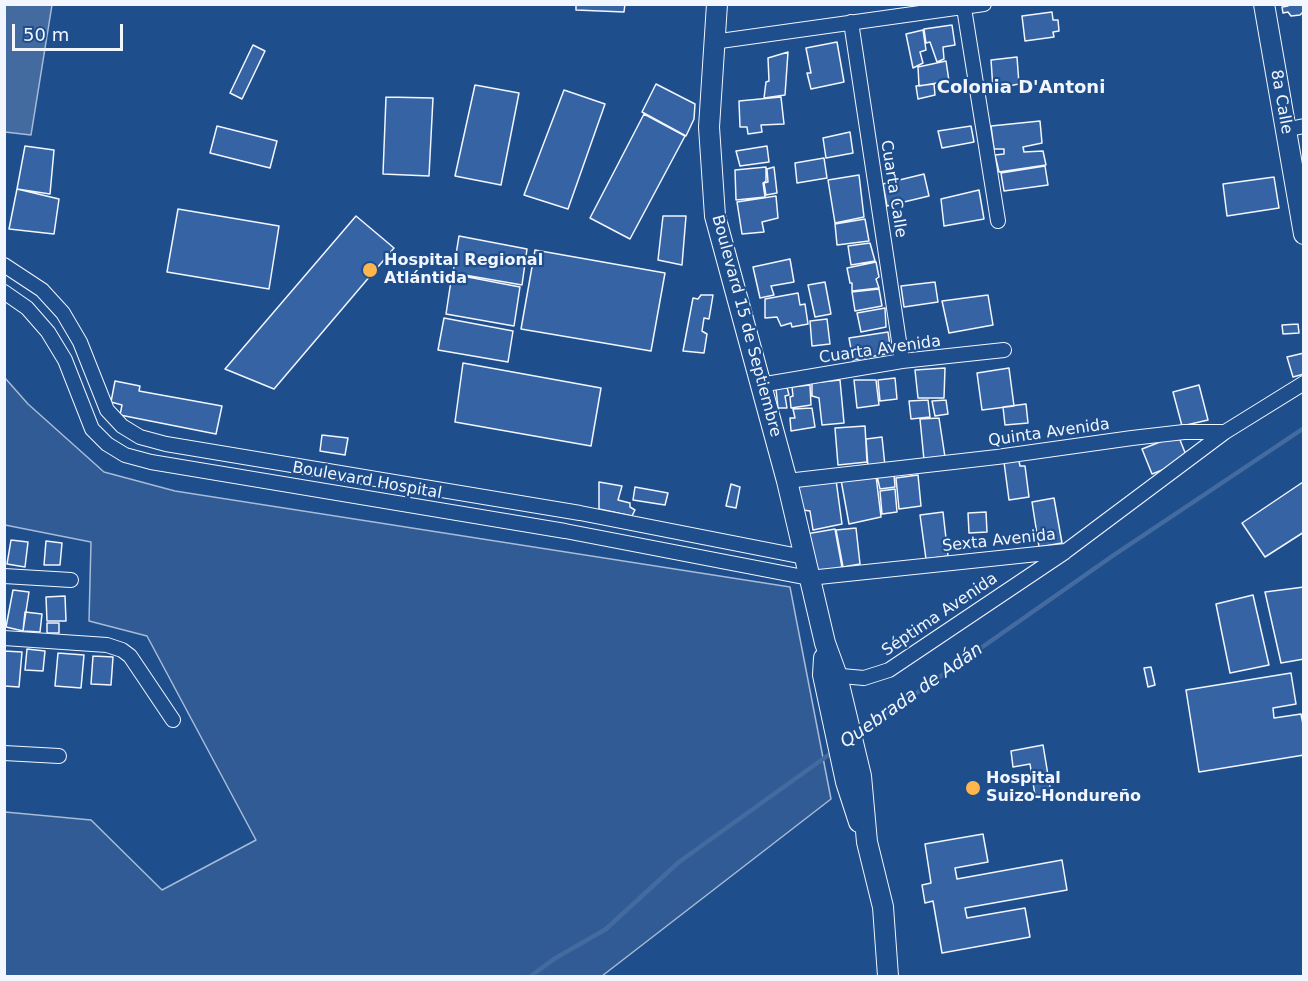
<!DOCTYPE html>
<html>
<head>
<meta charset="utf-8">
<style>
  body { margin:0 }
  #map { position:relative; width:1308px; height:981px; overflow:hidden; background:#1f4e8c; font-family:"DejaVu Sans",sans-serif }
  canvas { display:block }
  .frame { position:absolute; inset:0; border:6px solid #f2f6ff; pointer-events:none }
  .scale { position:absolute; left:12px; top:24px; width:111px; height:27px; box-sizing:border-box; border:3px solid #f2f6ff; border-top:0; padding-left:8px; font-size:18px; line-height:21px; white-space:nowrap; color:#f2f6ff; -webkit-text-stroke:4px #1f4e8c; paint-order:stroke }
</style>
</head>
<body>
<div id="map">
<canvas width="1308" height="981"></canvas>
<div class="frame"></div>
<div class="scale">50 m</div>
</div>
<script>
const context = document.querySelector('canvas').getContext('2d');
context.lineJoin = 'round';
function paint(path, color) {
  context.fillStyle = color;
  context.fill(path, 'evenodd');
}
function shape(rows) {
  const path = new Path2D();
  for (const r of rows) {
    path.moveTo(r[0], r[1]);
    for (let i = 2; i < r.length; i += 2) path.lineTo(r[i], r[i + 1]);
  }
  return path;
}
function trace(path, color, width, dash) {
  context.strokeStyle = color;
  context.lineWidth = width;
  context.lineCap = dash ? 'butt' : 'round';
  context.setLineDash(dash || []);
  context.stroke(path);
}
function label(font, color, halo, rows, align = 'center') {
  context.font = font + ' "DejaVu Sans",sans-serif';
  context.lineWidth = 4.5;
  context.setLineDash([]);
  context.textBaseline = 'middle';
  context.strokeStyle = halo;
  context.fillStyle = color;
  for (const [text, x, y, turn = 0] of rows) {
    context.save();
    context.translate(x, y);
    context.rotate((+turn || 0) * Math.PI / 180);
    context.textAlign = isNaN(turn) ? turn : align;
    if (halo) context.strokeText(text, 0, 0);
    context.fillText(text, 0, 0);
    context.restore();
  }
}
const green = shape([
  [5,378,28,404,104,472,175,491,790,587,831,799,602,976,5,976,5,812,91,820,162,890,256,840,147,636,89,621,91,542,5,525,5,378]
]);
paint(green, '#305b95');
trace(green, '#a8bbd7', 1.5);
const water = shape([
  [4,5,52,5,31,135,5,132,4,5]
]);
paint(water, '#446ba0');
trace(water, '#a8bbd7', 1.5);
trace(shape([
  [858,734,1111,557,1304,428],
  [531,976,554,959,606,929,679,862,834,751]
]), '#446ba0', 4.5);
const building = shape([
  [576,4,625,4,624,12,576,10,576,4],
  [1288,4,1304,4,1304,11,1300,15,1291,16,1288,12,1283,13,1282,7,1288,6,1288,4],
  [1052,12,1053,20,1058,20,1059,31,1053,32,1054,37,1025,41,1022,16,1052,12],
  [952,25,955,45,943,47,944,59,937,62,930,42,926,43,924,29,952,25],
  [923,30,926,50,920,52,923,63,913,68,906,34,923,30],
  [837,42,844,82,811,89,807,73,811,73,806,48,837,42],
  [253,45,265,51,242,99,230,93,253,45],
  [788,52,785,95,764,98,766,82,769,81,768,58,788,52],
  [1017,57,1019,84,993,89,991,60,1017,57],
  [946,61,949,81,919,86,918,67,946,61],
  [656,84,695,104,694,119,686,136,642,112,656,84],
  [934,84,935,95,918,99,916,86,934,84],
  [475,85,519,93,501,185,455,176,475,85],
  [564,90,605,104,568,209,524,195,564,90],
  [386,97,433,98,429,176,383,174,386,97],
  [781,97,784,124,761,125,762,132,748,134,747,127,740,127,739,101,781,97],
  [644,114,685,136,630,239,590,218,644,114],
  [1040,121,1042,143,1023,147,1024,152,1043,151,1046,165,999,172,995,155,1004,154,1004,149,994,149,991,126,1040,121],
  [217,126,277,141,270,168,210,153,217,126],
  [971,126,974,142,942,148,938,131,971,126],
  [850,132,853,153,826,158,823,138,850,132],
  [25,146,54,150,50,194,17,189,25,146],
  [767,146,769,162,740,166,736,151,767,146],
  [824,158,827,178,797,183,795,163,824,158],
  [1045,166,1048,185,1004,191,1001,173,1045,166],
  [766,167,766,181,763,183,765,197,736,200,735,170,766,167],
  [774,167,777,193,766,195,764,183,768,182,767,169,774,167],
  [924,174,929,196,887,206,883,184,924,174],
  [859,175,864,217,835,223,828,180,859,175],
  [1274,177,1279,208,1227,216,1223,184,1274,177],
  [17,189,59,199,54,234,9,229,17,189],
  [979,190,984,219,944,226,941,199,979,190],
  [776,196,778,218,762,222,764,232,742,234,737,202,776,196],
  [178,209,279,226,269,289,167,272,178,209],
  [356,216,394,248,274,389,225,369,356,216],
  [663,216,686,216,682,265,658,260,663,216],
  [865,219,869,241,837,245,835,224,865,219],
  [459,236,527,249,522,285,453,273,459,236],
  [870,243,875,261,851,265,848,246,870,243],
  [535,250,665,273,651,351,521,329,535,250],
  [790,259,794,282,771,286,774,295,760,298,753,267,790,259],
  [876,262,879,277,876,279,879,288,852,291,852,283,850,283,847,268,876,262],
  [452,274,520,287,514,326,446,314,452,274],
  [825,282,831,314,815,317,808,285,825,282],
  [935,282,938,302,904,307,901,286,935,282],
  [879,289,882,306,855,311,852,292,879,289],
  [798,293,800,305,805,304,808,324,792,327,791,323,781,326,777,317,765,318,765,299,798,293],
  [701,295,713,295,709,319,704,318,702,331,707,334,704,353,683,351,693,298,698,299,701,295],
  [988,295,993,325,949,333,942,301,988,295],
  [885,308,886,327,861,332,857,313,885,308],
  [444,318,513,331,508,362,438,350,444,318],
  [827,319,830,344,812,346,810,321,827,319],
  [1298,324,1299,333,1283,334,1282,325,1298,324],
  [888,332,891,353,853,360,849,338,888,332],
  [1304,353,1304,374,1293,377,1287,357,1304,353],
  [463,363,601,388,591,446,455,422,463,363],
  [945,368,944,398,918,398,915,370,945,368],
  [1009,368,1014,406,982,410,977,373,1009,368],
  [895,378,897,399,880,401,878,380,895,378],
  [840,380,844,423,822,425,819,398,812,396,812,383,840,380],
  [854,380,876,380,879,405,857,408,854,380],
  [115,381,140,386,139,391,222,406,216,434,120,415,122,405,111,402,115,381],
  [810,385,811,405,791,408,790,397,793,396,792,387,810,385],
  [1199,385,1208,420,1182,426,1173,392,1199,385],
  [787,387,789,395,785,396,787,408,778,408,776,389,787,387],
  [928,400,930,417,911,419,909,401,928,400],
  [946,400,948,414,935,416,932,401,946,400],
  [1026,404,1028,423,1005,425,1003,407,1026,404],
  [812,408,815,427,791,431,790,418,795,418,793,409,812,408],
  [939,418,945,457,924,460,920,419,939,418],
  [865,426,867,462,838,465,835,428,865,426],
  [322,435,348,438,345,455,320,451,322,435],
  [1178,435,1188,460,1152,474,1142,449,1178,435],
  [882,437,885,466,868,467,866,439,882,437],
  [1019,461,1020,466,1025,466,1029,497,1009,500,1004,462,1019,461],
  [894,474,895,487,880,489,877,476,894,474],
  [918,475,921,506,899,509,896,478,918,475],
  [876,476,881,517,849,524,841,480,876,476],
  [836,480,842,524,813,530,810,511,803,510,798,484,836,480],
  [599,482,622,486,618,500,630,503,630,507,635,510,632,516,599,509,599,482],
  [1303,482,1304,532,1265,557,1242,523,1303,482],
  [731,484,740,487,736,508,726,506,731,484],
  [635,487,668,493,665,505,633,500,635,487],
  [895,489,897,512,882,514,880,491,895,489],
  [1054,498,1062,543,1039,547,1032,502,1054,498],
  [943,512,948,556,926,559,920,515,943,512],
  [986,512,987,532,969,533,968,513,986,512],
  [856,528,860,564,843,567,836,530,856,528],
  [835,529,842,567,817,573,806,534,835,529],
  [11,540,28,542,25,567,7,564,11,540],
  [46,541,62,543,60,565,44,565,46,541],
  [1304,587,1304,659,1281,663,1265,592,1304,587],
  [13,590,29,592,23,631,6,627,13,590],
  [1253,595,1269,665,1230,673,1216,604,1253,595],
  [65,596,66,621,47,621,46,597,65,596],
  [25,612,42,614,40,632,23,631,25,612],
  [47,623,59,623,59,633,47,633,47,623],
  [27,649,45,651,43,671,25,670,27,649],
  [4,651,22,652,19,687,4,686,4,651],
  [58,653,84,655,81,688,55,686,58,653],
  [93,656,113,657,111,685,91,684,93,656],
  [1151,667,1155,685,1148,687,1144,668,1151,667],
  [1291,673,1296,704,1273,708,1274,718,1301,714,1304,729,1304,755,1199,772,1186,690,1291,673],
  [1043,745,1051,793,1035,795,1030,764,1013,767,1011,751,1043,745],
  [983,834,988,862,955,868,957,879,1062,860,1067,890,965,908,967,918,1025,908,1030,937,942,953,933,901,925,903,922,885,931,883,925,844,983,834]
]);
paint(building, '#3563a3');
trace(building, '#f2f6ff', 1.5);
const street = shape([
  [964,8,998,221],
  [851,22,902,361],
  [713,42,984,4],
  [1285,130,1304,126],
  [4,265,42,290,63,313,80,342,107,410,122,426,140,437,166,444,580,513,804,557],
  [4,292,27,308,48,332,65,360,92,429,107,444,125,455,151,462,565,531,809,578,1066,551,1225,432],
  [760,385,902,361,1004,350],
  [787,481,997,457,1132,438,1184,432,1225,432,1304,383],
  [4,576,71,580],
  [4,638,107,645,122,650,130,656,173,720],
  [830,675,864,678,889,670,1065,552],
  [4,753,59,756]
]);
const secondary = shape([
  [717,4,709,127,715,216,787,481,825,643,837,676,861,776,867,842,883,907,888,976],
  [1264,4,1304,234],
  [824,658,823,675,846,782,859,822]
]);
trace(street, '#f2f6ff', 16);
trace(secondary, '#f2f6ff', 22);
trace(street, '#1f4e8c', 14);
trace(secondary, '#1f4e8c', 20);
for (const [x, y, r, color] of [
  [370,270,8,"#ffb74d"],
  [973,788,8,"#ffb74d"]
]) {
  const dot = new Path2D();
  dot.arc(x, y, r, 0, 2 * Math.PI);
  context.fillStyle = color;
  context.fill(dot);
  trace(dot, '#1f4e8c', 2);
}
label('16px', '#f2f6ff', '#1f4e8c', [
  ["8a Calle",1281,102,80],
  ["Cuarta Calle",893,189,81],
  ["Boulevard 15 de Septiembre",746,326,75],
  ["Cuarta Avenida",880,350,-8],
  ["Quinta Avenida",1049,433,-8],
  ["Boulevard Hospital",367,481,10],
  ["Sexta Avenida",999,541,-6],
  ["Séptima Avenida",940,615,-34]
]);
label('bold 16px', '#f2f6ff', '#1f4e8c', [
  ["Hospital Regional",384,261],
  ["Atlántida",384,279],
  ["Hospital",986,779],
  ["Suizo-Hondureño",986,797]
], 'left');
label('bold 18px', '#f2f6ff', '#1f4e8c', [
  ["Colonia D'Antoni",1021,88]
]);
label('italic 18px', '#f2f6ff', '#1f4e8c', [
  ["Quebrada de Adán",912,696,-35]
]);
</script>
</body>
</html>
